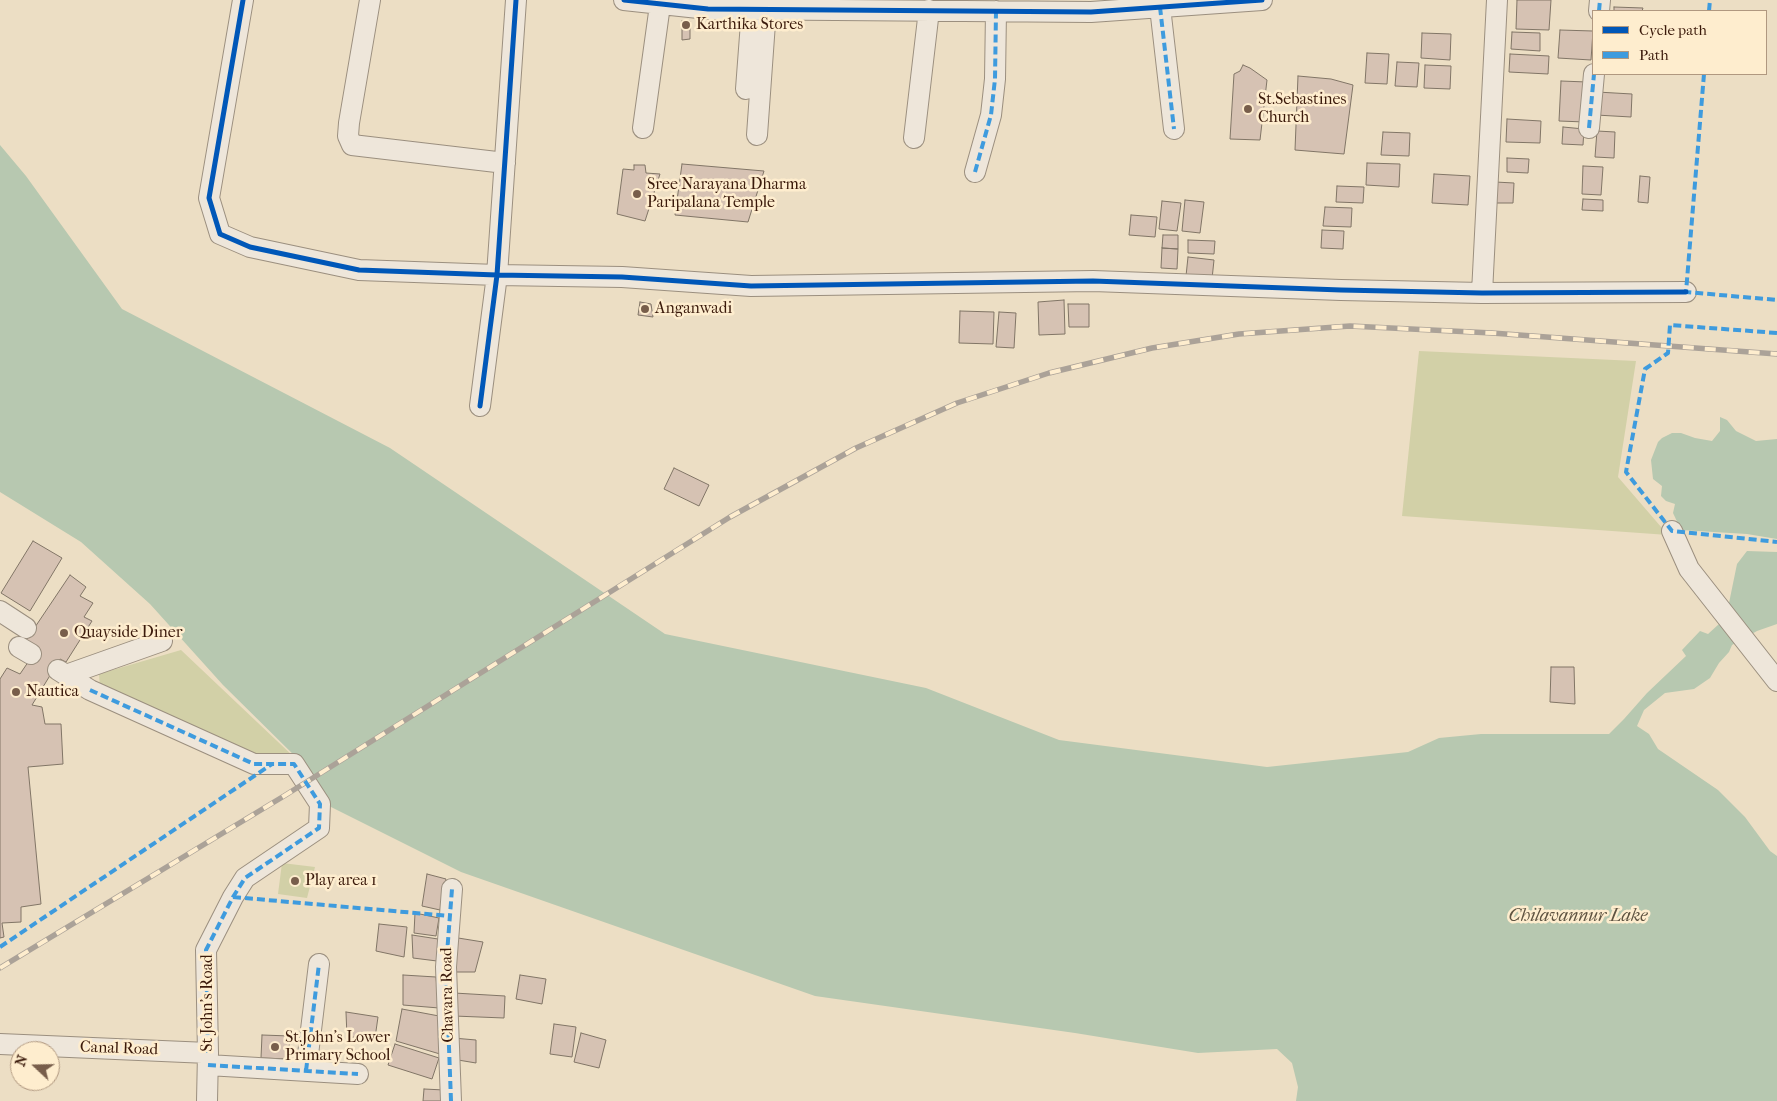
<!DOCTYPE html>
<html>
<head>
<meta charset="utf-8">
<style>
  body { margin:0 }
  #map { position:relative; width:1777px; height:1101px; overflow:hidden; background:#ecdec4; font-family:"IM FELL French Canon",serif }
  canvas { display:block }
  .legend { position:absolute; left:1592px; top:10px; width:175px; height:65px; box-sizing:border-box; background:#feedce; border:1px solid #b09880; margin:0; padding:6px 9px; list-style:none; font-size:15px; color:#3a190a }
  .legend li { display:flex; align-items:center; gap:10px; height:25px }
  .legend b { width:25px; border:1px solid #b09880 }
  .north { position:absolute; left:10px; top:1041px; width:50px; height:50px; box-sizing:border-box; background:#feedce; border:1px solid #b09880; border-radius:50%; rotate:291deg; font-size:14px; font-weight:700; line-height:20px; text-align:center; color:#3a190a }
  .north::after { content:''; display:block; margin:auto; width:18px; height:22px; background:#785e4b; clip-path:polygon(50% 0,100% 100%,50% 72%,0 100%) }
</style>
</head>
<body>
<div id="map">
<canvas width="1777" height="1101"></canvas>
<ul class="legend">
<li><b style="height:6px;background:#0057b8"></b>Cycle path</li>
<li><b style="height:6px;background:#3e9bde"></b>Path</li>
</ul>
<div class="north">N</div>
</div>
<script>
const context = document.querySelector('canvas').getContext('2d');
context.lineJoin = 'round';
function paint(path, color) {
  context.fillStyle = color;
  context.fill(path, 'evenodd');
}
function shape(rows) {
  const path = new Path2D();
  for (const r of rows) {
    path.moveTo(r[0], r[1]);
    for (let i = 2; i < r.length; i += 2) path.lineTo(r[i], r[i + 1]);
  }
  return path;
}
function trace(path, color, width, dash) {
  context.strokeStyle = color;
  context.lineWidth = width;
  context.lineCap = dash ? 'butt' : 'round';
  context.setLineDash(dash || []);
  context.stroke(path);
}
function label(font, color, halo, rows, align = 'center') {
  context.font = font + ' "IM FELL French Canon",serif';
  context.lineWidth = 5;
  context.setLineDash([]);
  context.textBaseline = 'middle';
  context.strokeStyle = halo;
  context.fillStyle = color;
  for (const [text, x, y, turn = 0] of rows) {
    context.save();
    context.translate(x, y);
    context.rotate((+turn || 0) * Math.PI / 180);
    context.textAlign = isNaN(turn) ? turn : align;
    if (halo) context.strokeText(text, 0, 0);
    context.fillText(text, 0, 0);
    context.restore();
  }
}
paint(shape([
  [1419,351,1636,361,1618,477,1668,535,1402,516],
  [181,650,295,758,256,755,100,688,99,674],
  [282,863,315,867,307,898,278,894]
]), '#d2d0a7');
paint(shape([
  [0,145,26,176,122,309,390,448,665,634,926,688,1059,740,1267,767,1408,752,1439,738,1481,734,1609,734,1624,719,1647,693,1686,656,1682,650,1700,631,1708,634,1719,624,1729,603,1737,564,1747,551,1777,552,1777,624,1757,631,1732,645,1729,652,1719,663,1710,678,1694,689,1665,693,1644,710,1637,726,1649,734,1658,749,1718,790,1745,817,1770,851,1777,856,1777,1101,1296,1101,1298,1087,1292,1063,1277,1049,1198,1053,1075,1033,815,996,461,872,329,806,307,768,223,685,150,604,81,542,0,492],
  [1720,417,1727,420,1736,431,1756,441,1777,439,1777,539,1747,534,1681,530,1673,513,1675,504,1666,501,1661,496,1662,486,1653,479,1651,460,1658,442,1662,438,1672,433,1681,433,1695,438,1712,441,1720,431]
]), '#b7c8b0');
const building = shape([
  [1517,0,1551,0,1549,30,1516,29,1517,0],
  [1614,7,1643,8,1642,11,1614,11,1614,7],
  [682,21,690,21,690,39,682,40,682,21],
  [1560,30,1593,31,1591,60,1558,58,1560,30],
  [1512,32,1540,33,1540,51,1511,49,1512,32],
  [1422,33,1451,34,1450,60,1421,58,1422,33],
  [1367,53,1389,54,1387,84,1365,83,1367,53],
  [1510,54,1549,56,1548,74,1509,72,1510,54],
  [1397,62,1419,63,1417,87,1395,86,1397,62],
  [1243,65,1250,68,1267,80,1260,140,1230,139,1234,74,1240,71,1243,65],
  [1425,65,1451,66,1450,89,1424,88,1425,65],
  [1298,76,1331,79,1353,85,1344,154,1295,150,1298,76],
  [1561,81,1587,82,1585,122,1559,121,1561,81],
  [1597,92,1632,94,1631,117,1596,115,1597,92],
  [1507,119,1541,121,1540,143,1506,142,1507,119],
  [1563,127,1584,129,1583,145,1562,144,1563,127],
  [1597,131,1615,132,1614,158,1595,157,1597,131],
  [1383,132,1410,133,1409,156,1381,155,1383,132],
  [1507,158,1529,159,1528,173,1507,172,1507,158],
  [1367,163,1400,164,1399,187,1366,185,1367,163],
  [682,164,764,171,748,222,675,215,682,164],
  [634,165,645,165,646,173,660,174,645,221,617,214,623,169,634,170,634,165],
  [1583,166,1603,167,1601,195,1582,194,1583,166],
  [1434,174,1470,176,1468,205,1432,203,1434,174],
  [1640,176,1650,177,1648,203,1638,202,1640,176],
  [1495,182,1514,183,1513,203,1494,203,1495,182],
  [1337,186,1364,187,1363,203,1336,202,1337,186],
  [1583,199,1603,200,1603,211,1582,210,1583,199],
  [1185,200,1204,202,1200,233,1182,231,1185,200],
  [1162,201,1181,203,1177,231,1159,229,1162,201],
  [1325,207,1352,208,1351,227,1323,226,1325,207],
  [1131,215,1157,217,1155,237,1129,235,1131,215],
  [1322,230,1344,231,1343,249,1321,248,1322,230],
  [1163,235,1178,235,1178,249,1162,248,1163,235],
  [1188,240,1215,241,1214,254,1188,253,1188,240],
  [1162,248,1178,249,1177,269,1161,268,1162,248],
  [1188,257,1214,260,1212,279,1186,276,1188,257],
  [1064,300,1065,334,1039,335,1038,302,1064,300],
  [640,302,651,304,653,317,638,315,640,302],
  [1068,304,1089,304,1089,327,1069,327,1068,304],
  [960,311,994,312,993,344,959,343,960,311],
  [999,312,1016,313,1014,348,996,347,999,312],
  [674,468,709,485,699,506,664,489,674,468],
  [33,541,62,558,30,611,1,593,33,541],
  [70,575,86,587,80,596,93,603,84,617,92,621,66,662,60,659,32,705,42,707,45,724,61,724,63,764,28,767,41,904,21,907,21,922,2,923,4,937,0,938,0,679,7,668,20,674,37,649,25,642,70,575],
  [1551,667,1574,667,1575,704,1550,702,1551,667],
  [427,874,446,879,440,910,422,906,427,874],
  [415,913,439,918,436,936,414,933,415,913],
  [379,924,407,927,404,957,376,951,379,924],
  [412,935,438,939,437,961,413,958,412,935],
  [452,937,483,942,475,972,451,972,452,937],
  [403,975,436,977,439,1008,403,1005,403,975],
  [520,975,546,979,542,1004,516,999,520,975],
  [454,993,505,996,504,1018,454,1016,454,993],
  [402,1009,439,1016,440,1054,396,1041,402,1009],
  [346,1012,378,1017,375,1038,347,1037,346,1012],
  [554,1024,576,1027,572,1057,550,1054,554,1024],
  [581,1033,606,1040,599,1068,574,1062,581,1033],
  [262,1035,290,1036,288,1059,261,1058,262,1035],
  [453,1038,476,1040,476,1063,452,1059,453,1038],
  [395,1044,439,1058,432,1079,388,1065,395,1044],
  [424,1089,444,1090,444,1101,423,1101,424,1089]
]);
paint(building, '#d6c2b3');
trace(building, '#817566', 1);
const minor = shape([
  [243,0,209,198,220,234,250,247,359,270,497,275,516,0],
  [370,0,349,123,348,136,352,145,505,163],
  [624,0,708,9,1091,12,1262,0],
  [1160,7,1174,129],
  [1599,11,1600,0],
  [746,89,752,9],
  [643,128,660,5],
  [1589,128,1594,74],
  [757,135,766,9],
  [914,138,929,10],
  [975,172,991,115,995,79,996,11],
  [1482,293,1497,0],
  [480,406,497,275,622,277,751,286,1093,281,1341,290,1482,293,1686,292],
  [1672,531,1689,569,1777,681],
  [0,611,26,628],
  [19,647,31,654],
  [58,670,90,690,254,764,294,764,320,804,319,828,245,878,233,897,206,950,208,1053,207,1101],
  [66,675,162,641],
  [0,1044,208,1053],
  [208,1065,358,1074],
  [306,1071,319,964],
  [451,1101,446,967,452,889]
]);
trace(minor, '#9b8f7f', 22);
trace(minor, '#eee6da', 20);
const rail = shape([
  [0,968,284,796,730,517,856,448,957,403,1049,373,1152,348,1239,334,1350,326,1492,333,1777,354]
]);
trace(rail, '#aba298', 5.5);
trace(rail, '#feedce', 4, [11]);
trace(shape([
  [1160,7,1174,129],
  [1599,11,1600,0],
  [1709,11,1710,0],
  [1704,74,1686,292,1777,300],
  [1589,128,1594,74],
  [975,172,991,115,995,79,996,11],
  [1777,333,1670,325,1668,353,1645,369,1626,472,1672,531,1777,542],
  [90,690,254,764,294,764,320,804,319,828,245,878,233,897,206,950,208,1053],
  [233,897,450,916],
  [0,947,272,764],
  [208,1065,358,1074],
  [306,1071,319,964],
  [451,1101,446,967,452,889]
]), '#3e9bde', 4, [8, 4]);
trace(shape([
  [243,0,209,198,220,234,250,247,359,270,497,275,516,0],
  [624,0,708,9,1091,12,1262,0],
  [480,406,497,275,622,277,751,286,1093,281,1341,290,1482,293,1686,292]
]), '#0057b8', 5);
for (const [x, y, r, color] of [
  [686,25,5,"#785e4b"],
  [1248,109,5,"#785e4b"],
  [637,194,5,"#785e4b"],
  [645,309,5,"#785e4b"],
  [64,633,5,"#785e4b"],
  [16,692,5,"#785e4b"],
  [295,881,5,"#785e4b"],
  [275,1047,5,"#785e4b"]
]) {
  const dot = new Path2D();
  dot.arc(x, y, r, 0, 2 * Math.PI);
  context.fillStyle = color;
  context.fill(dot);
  trace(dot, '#feedce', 2);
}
label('16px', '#3a190a', '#feedce', [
  ["Karthika Stores",696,25],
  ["St.Sebastines",1258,100],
  ["Church",1258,118],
  ["Sree Narayana Dharma",647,185],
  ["Paripalana Temple",647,203],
  ["Anganwadi",655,309],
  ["Quayside Diner",74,633],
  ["Nautica",26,692],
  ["Play area 1",305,881],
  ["St.John's Lower",285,1038],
  ["Primary School",285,1056]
], 'left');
label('16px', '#3a190a', '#feedce', [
  ["Chavara Road",448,995,-91],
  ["St John's Road",208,1003,-90],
  ["Canal Road",119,1049,2]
]);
label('italic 18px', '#5e5341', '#feedce', [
  ["Chilavannur Lake",1578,917]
]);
</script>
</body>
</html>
